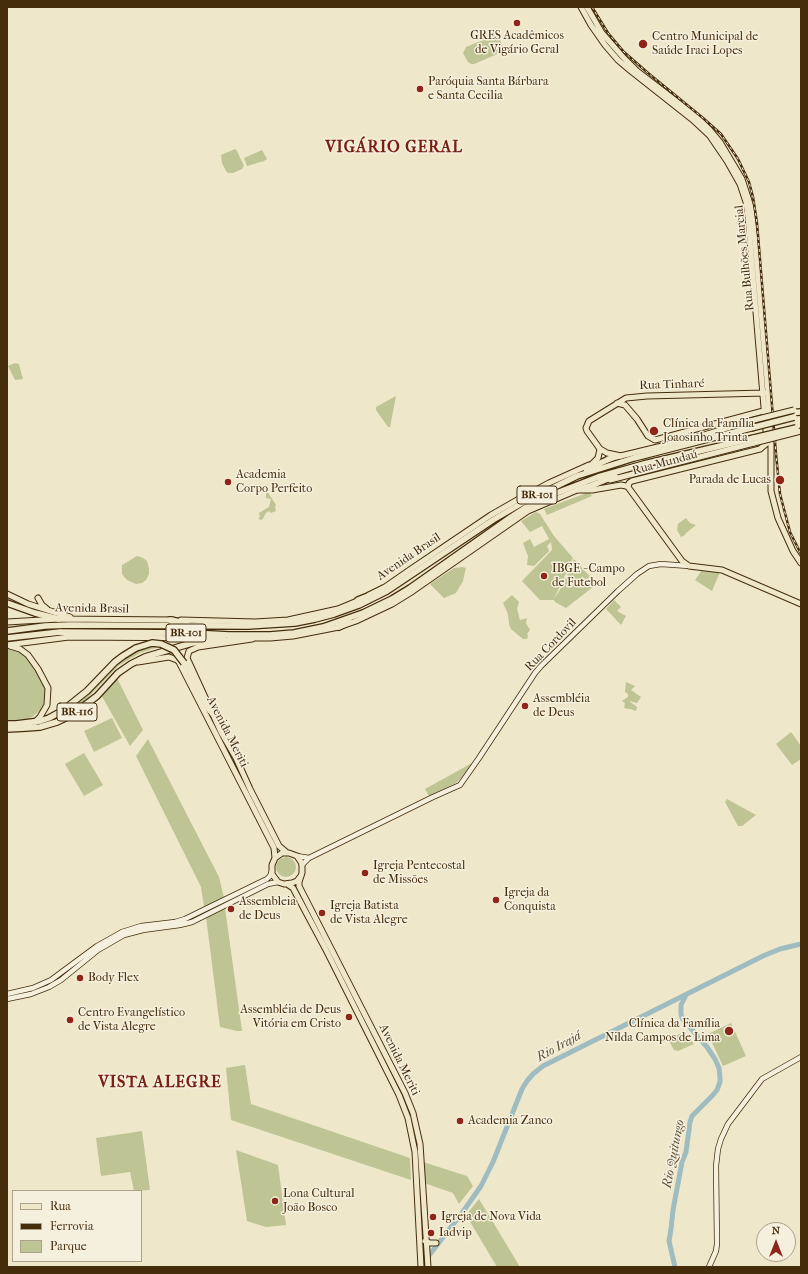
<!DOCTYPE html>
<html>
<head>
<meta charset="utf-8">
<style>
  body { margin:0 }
  #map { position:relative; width:808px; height:1274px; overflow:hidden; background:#efe7ca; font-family:"IM FELL French Canon",serif }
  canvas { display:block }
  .frame { position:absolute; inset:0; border:8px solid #452d0c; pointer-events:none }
  .legend { position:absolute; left:12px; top:1190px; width:130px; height:72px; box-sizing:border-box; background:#f5efdd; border:1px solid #afa189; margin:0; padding:5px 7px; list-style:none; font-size:12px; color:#452d0c }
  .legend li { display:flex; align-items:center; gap:8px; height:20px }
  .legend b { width:20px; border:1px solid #afa189 }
  .north { position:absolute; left:756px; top:1222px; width:40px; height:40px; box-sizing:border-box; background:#f5efdd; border:1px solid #afa189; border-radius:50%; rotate:0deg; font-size:11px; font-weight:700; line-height:16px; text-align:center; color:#452d0c }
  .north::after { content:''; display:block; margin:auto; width:14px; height:18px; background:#8f2418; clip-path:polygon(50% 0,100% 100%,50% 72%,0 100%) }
</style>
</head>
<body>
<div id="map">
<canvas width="808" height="1274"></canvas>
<div class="frame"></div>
<ul class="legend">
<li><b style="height:5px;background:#efe7ca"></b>Rua</li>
<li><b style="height:5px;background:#452d0c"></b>Ferrovia</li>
<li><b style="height:11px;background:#bec493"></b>Parque</li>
</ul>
<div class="north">N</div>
</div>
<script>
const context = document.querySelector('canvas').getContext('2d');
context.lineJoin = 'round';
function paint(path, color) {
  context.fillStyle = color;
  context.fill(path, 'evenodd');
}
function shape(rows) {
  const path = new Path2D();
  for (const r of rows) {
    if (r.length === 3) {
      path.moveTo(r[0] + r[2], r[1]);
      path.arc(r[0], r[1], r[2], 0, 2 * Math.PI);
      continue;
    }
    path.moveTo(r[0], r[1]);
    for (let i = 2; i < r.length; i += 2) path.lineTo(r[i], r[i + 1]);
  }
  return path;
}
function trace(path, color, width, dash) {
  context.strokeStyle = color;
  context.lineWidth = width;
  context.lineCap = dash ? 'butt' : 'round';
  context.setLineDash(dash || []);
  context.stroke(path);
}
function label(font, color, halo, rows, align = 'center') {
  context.font = font + ' "IM FELL French Canon",serif';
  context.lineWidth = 3;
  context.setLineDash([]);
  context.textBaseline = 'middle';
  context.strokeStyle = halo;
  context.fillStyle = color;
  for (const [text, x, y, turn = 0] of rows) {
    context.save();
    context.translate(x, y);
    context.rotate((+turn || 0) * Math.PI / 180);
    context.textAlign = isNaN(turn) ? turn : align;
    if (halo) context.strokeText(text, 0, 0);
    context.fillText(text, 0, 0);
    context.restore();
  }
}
paint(shape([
  [493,36,499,38,503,47,500,53,474,64,471,64,468,62,463,53,466,47],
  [235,149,237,151,244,166,242,169,233,173,228,173,226,171,222,163,221,155],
  [262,150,267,159,264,161,247,166,244,158],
  [15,363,19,364,23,379,15,380,8,366],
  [396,396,390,427,388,427,376,410,376,407],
  [267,491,276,505,275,507,276,511,271,513,269,511,266,513,262,520,258,519,260,517,259,513,269,507,271,499,266,498,266,492],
  [589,492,592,496,547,515,544,509],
  [536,512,540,514,554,536,573,558,554,599,563,585,574,559,597,584,566,608,555,602,554,600,540,600,522,581,552,550,551,542,547,546,549,551,534,566,527,565,528,556,523,543,530,539,534,547,549,539,542,526,530,532,521,521],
  [686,518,690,523,696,525,686,533,685,535,681,537,677,530,678,524],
  [137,556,143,558,147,561,149,568,149,574,146,580,142,583,136,584,127,580,122,574,122,565],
  [463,567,466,568,465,572,463,581,456,593,444,598,430,584,454,568],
  [702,570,720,572,712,591,695,580],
  [512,595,519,602,517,609,520,620,527,618,526,623,530,630,527,634,528,636,527,639,523,639,518,635,511,629,509,624,508,614,503,603],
  [614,600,621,607,617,611,626,616,621,625,606,609],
  [156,645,162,646,140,653,118,666,79,707,58,719,27,726,54,717,110,668,136,650],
  [7,648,12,648,23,653,27,656,45,685,46,696,42,709,32,717,27,719,7,721],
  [116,676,143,730,130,746,100,693],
  [626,682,635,686,631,690,641,697,637,703,629,701,637,707,636,711,631,709,628,709,624,708,625,703,622,701,628,697,628,694,625,692],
  [112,718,122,738,94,752,84,731],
  [791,732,801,746,801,759,792,765,776,744],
  [148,739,219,877,224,898,204,907,201,887,136,756],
  [84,753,103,785,84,796,65,764],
  [472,763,462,777,456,783,429,796,425,789],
  [727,799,756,815,742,826,738,826,725,802],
  [286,867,10],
  [225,908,242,1031,237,1031,220,1027,206,917],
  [731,1023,746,1056,723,1066,708,1034],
  [684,1032,694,1044,678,1051,674,1050,668,1039],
  [245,1065,251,1104,410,1158,411,1180,231,1120,226,1068],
  [142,1131,150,1190,134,1191,130,1172,101,1176,96,1138],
  [236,1150,278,1165,286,1225,266,1227,247,1221],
  [423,1162,467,1176,473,1186,459,1204,453,1193,424,1183],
  [479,1199,520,1267,497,1267,466,1215]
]), '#bec493');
trace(shape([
  [420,1267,462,1213,481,1186,493,1162,522,1089,527,1081,533,1074,543,1066,763,956,780,949,801,944],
  [675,1267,669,1241,671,1229,673,1210,682,1162,686,1152,690,1122,692,1116,712,1096,717,1090,720,1082,720,1077,719,1068,715,1059,707,1047,682,1018,681,1014,681,1005,686,995]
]), '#9fbdc1', 5);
const secondary = shape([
  [297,856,309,858],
  [302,865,309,858,315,855,433,797,460,785,479,758,535,673,541,666,618,591,637,574,649,566,661,564,689,566],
  [7,994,33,988,51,980,97,946,122,932,141,926,175,922,185,919,267,879,270,876,272,871],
  [7,999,31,994,49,987,61,980,98,950,124,935,143,930,180,925,192,922,268,884,278,882],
  [709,1267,716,1251,717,1244,716,1166,718,1149,721,1139,728,1124,762,1079,801,1057]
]);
const primary = shape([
  [581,7,591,25,605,45,618,60,631,71,693,120,710,136,727,161,740,184,746,202,748,217,767,443,760,449,632,481,629,483,628,487],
  [587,7,602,33,623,57,637,71,697,117,710,130,720,142,742,179,751,207,755,240,768,392,771,442,771,491,778,518,793,551,801,563],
  [617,403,625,405,637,419,648,436,655,440,767,410],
  [621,456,607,453,600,449,587,431,586,428,589,421,626,398,647,396,765,393],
  [591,465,598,458,600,449],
  [578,490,592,490,621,485,626,486,628,487,682,561,689,566,722,570,801,604],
  [252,639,198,647,189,651,187,658,221,732,236,758,250,789,279,846,286,852],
  [138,662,169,657,177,660,179,662,274,848,275,858],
  [300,877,297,881,292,883,284,884,278,882,272,874,272,865,275,858,282,853,289,853,297,856,301,862,302,865,302,873,299,882,299,886,405,1093,413,1113,420,1144,428,1267],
  [287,884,293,888,325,948,399,1095,408,1118,415,1152,421,1267],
  [425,1241,430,1243,436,1243]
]);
const trunk = shape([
  [608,459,691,439,750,421],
  [610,480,754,443],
  [7,594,28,604,70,617],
  [369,595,385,587,408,571,491,515,519,499,549,483,589,465],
  [38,598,42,605,47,609],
  [181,620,255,622,288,620,338,609,362,599],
  [7,622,59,619,173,620],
  [237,638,270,638,293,636,339,627,356,621,392,604,413,591,528,511,577,490,596,484],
  [7,645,69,637,223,638],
  [10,646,20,649,28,655,38,669,48,688,47,705,40,717,35,722]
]);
const motorway = shape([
  [785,413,801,412],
  [586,469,612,458],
  [593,485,615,476],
  [358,600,373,594],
  [7,603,35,613,59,619],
  [170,620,187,623],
  [339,627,349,622],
  [7,631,45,626,69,625,248,626,295,623,315,619,334,614,359,605,387,591,493,520,522,503,577,476,634,458,751,428],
  [7,638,60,632,192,633,229,635,270,635,294,633,323,627,363,613,392,599,410,588,511,517,525,508,554,494,598,477,644,464,754,438],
  [184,663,203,702,212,713],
  [7,724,16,724,40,721,49,718,62,711,87,691,115,662,123,656,136,648],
  [7,729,26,728,40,727,57,722,72,715,97,696,118,673,131,664,145,657,192,643,240,639]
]);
trace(secondary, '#452d0c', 6);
trace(primary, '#452d0c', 7);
trace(trunk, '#452d0c', 7);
trace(motorway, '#452d0c', 8);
trace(secondary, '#f5efdd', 4.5);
trace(primary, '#efe7ca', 5);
trace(trunk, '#efe7ca', 5);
trace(motorway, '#efe7ca', 5.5);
const rail = shape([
  [592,7,608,33,624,52,648,73,703,118,721,134,738,159,749,182,753,197,757,223,776,454,780,494,790,532,801,554]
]);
trace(rail, '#452d0c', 2.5);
trace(rail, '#f5efdd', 1, [3]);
const trunkBridge = shape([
  [750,421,794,410],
  [754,443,801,431]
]);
const motorwayBridge = shape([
  [751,428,794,417],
  [754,438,796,428],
  [136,648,152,643,161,644,174,650,184,663]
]);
trace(trunkBridge, '#452d0c', 7, []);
trace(motorwayBridge, '#452d0c', 8, []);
trace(trunkBridge, '#efe7ca', 5);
trace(motorwayBridge, '#efe7ca', 5.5);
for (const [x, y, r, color] of [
  [517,23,4,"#8f2418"],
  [643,44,5,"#8f2418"],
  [420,89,4,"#8f2418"],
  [654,431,5,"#8f2418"],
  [780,480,5,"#8f2418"],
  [228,482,4,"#8f2418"],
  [544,576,4,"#8f2418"],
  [525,706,4,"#8f2418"],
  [365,873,4,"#8f2418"],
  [496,900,4,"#8f2418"],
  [231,909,4,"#8f2418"],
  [322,913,4,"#8f2418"],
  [80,978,4,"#8f2418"],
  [349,1017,4,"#8f2418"],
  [70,1020,4,"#8f2418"],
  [729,1031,5,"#8f2418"],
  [460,1121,4,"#8f2418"],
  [275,1201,4,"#8f2418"],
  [433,1217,4,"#8f2418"],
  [431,1233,4,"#8f2418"]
]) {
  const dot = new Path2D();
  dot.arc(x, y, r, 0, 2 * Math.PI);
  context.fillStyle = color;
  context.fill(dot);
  trace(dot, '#f5efdd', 1.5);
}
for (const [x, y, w] of [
  [537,495,40],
  [186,633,40],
  [77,712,40]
]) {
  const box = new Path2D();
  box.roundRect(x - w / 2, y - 9, w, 18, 3);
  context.fillStyle = '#f5efdd';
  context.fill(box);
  trace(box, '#452d0c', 1);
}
label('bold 11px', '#452d0c', null, [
  ["BR-101",537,495],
  ["BR-101",186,633],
  ["BR-116",77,712]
]);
label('12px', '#452d0c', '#f5efdd', [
  ["GRES Acadêmicos",517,36,"center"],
  ["de Vigário Geral",517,50,"center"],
  ["Centro Municipal de",652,37],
  ["Saúde Iraci Lopes",652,51],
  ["Paróquia Santa Bárbara",428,82],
  ["e Santa Cecilia",428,96],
  ["Clínica da Família",663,424],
  ["Joaosinho Trinta",663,438],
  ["Academia",236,475],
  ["Corpo Perfeito",236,489],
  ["Parada de Lucas",771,480,"right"],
  ["IBGE - Campo",552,569],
  ["de Futebol",552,583],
  ["Assembléia",533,699],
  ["de Deus",533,713],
  ["Igreja Pentecostal",373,866],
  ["de Missões",373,880],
  ["Igreja da",504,893],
  ["Conquista",504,907],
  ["Assembleia",239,902],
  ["de Deus",239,916],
  ["Igreja Batista",330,906],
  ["de Vista Alegre",330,920],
  ["Body Flex",88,978],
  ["Assembléia de Deus",341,1010,"right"],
  ["Vitória em Cristo",341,1024,"right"],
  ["Centro Evangelístico",78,1013],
  ["de Vista Alegre",78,1027],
  ["Clínica da Família",720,1024,"right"],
  ["Nilda Campos de Lima",720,1038,"right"],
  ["Academia Zanco",468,1121],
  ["Lona Cultural",283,1194],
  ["João Bosco",283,1208],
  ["Igreja de Nova Vida",441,1217],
  ["Iadvip",439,1233]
], 'left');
label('12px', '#452d0c', '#f5efdd', [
  ["Rua Bulhões Marcial",745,258,-96],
  ["Rua Tinharé",672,385,-2],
  ["Rua Mundaú",665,463,-15],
  ["Avenida Brasil",409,557,-34],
  ["Avenida Brasil",92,609,1],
  ["Rua Cordovil",551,645,-46],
  ["Avenida Meriti",227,732,63],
  ["Avenida Meriti",399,1060,64]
]);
label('italic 13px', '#5c5139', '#f5efdd', [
  ["Rio Irajá",559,1047,-29],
  ["Rio Quitungo",674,1154,-79]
]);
context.letterSpacing = '1px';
label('bold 16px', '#7a1f14', '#f5efdd', [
  ["VIGÁRIO GERAL",394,148],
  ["VISTA ALEGRE",160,1083]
]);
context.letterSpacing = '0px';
</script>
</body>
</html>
